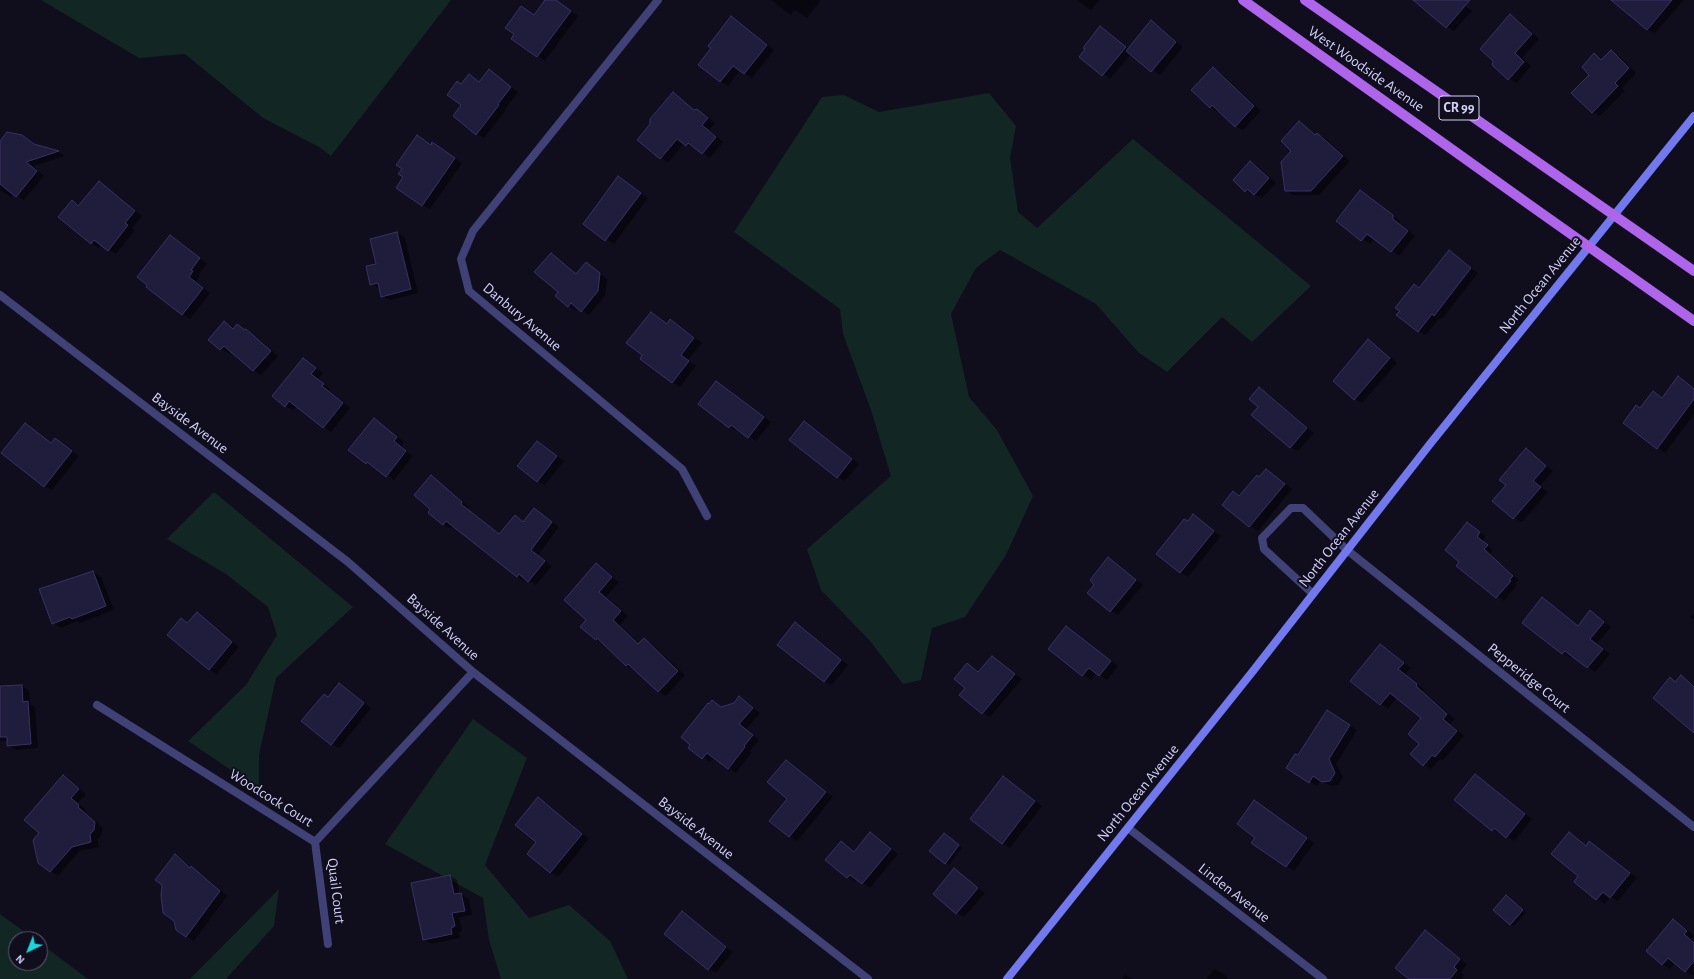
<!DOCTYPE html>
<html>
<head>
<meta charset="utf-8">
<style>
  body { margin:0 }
  #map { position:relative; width:1694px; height:979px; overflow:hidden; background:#100e1d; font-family:"Alegreya Sans",sans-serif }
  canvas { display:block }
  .north { position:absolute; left:8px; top:931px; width:40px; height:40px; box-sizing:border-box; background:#100e1d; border:1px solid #5e5c75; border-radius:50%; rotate:223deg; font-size:11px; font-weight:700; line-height:16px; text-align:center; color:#d2d0f9 }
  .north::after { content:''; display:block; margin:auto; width:14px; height:18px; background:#1ad7db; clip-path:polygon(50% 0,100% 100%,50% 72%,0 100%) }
</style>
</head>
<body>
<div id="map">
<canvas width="1694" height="979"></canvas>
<div class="north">N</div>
</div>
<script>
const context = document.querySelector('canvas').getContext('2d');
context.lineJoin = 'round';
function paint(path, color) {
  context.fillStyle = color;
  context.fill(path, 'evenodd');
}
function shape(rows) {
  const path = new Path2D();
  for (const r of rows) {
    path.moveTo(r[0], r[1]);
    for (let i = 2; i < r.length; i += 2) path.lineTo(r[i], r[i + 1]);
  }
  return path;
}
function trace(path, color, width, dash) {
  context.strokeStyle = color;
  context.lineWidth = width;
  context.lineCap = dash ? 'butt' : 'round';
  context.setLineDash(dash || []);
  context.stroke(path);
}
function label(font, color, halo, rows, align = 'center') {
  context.font = font + ' "Alegreya Sans",sans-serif';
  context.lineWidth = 4;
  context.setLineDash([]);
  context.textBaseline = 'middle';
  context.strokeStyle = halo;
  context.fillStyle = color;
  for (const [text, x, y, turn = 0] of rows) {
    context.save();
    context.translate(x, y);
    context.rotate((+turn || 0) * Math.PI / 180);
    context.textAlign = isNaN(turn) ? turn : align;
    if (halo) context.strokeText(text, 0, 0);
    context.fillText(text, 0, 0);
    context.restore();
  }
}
paint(shape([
  [41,0,451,0,331,156,319,147,263,118,185,54,139,58],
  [989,93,1016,126,1010,158,1018,212,1037,228,1133,139,1311,286,1252,342,1222,317,1167,372,1138,352,1096,304,1000,250,976,268,951,314,969,397,997,430,1033,496,1006,555,965,617,932,628,921,680,903,684,870,641,821,590,807,549,891,476,871,410,843,334,840,309,734,232,822,97,844,95,879,112],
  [214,492,353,607,276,678,259,755,259,789,188,741,246,685,277,635,268,607,226,574,167,539],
  [473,719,527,758,485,865,529,918,569,905,610,941,628,979,501,979,489,940,483,898,385,844],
  [279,889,274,926,226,979,190,979],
  [0,914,34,939,16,939,16,963,40,963,40,943,88,979,0,979]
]), '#122624');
paint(shape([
  [546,0,556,0,578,16,545,61,537,56,534,16],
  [771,0,821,0,807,18,795,10,791,15],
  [1077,0,1100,0,1091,10],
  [1415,0,1458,0,1472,11,1454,31,1447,27],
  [1628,0,1684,0,1655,33,1647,29],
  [1510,16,1518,20,1539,39,1522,58,1531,66,1517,83,1509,79],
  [731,18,774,50,752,78,740,70,728,86,720,81,712,48],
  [1151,21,1159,26,1183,47,1160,75,1131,54,1110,79,1081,56,1101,28,1129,49],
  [1611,52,1619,56,1636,73,1622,88,1625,91,1600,116,1593,112,1591,75,1595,55,1602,59],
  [1213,68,1221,73,1261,111,1243,130,1235,126,1219,111,1218,112,1210,107,1192,90],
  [490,71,518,92,505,109,506,110,484,138,477,134,462,105,469,75,480,82],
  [673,93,696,110,705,114,715,123,709,130,723,142,710,158,696,147,694,149,684,143,668,163,661,158],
  [1299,122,1316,135,1317,134,1325,138,1350,161,1319,195,1293,195,1286,190],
  [21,136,37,146,59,152,65,156,33,166,44,176,24,200,14,194,11,197,0,190,0,140],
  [418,136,432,145,440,148,462,163,430,209,422,205,403,169],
  [1251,162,1258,166,1276,183,1262,198,1245,191],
  [619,177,648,198,614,244,584,224],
  [99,182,142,216,132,228,135,230,116,254,101,245,99,248,91,243,72,202,79,206],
  [1360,191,1400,221,1400,224,1415,236,1399,256,1374,238,1370,244,1337,221],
  [397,233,405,238,418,293,390,300,382,296,380,288,371,284,377,265],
  [170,236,207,264,198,275,200,276,196,282,210,293,190,319,182,314],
  [1449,252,1478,273,1442,319,1440,318,1426,335,1419,331,1420,289],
  [551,254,577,275,586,263,607,279,605,296,589,315,578,308,576,311,568,306,560,292],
  [671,320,702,343,688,360,696,366,680,387,672,382,667,324],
  [225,322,235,329,246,330,254,335,278,356,261,375,254,371,231,351,229,354,209,340],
  [1368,340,1376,345,1397,363,1362,403,1355,399],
  [304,359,323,373,318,379,331,390,329,391,350,408,331,432,297,406,293,410,285,406],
  [1678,378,1694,388,1694,414,1665,453,1624,423,1641,409,1653,392,1663,398],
  [717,382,771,422,756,441,738,429,737,431,729,427],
  [1260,388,1267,393,1314,433,1298,451,1290,447,1259,407],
  [374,419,404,442,401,446,413,456,394,480,375,466,374,468,366,463],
  [804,422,859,464,845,481,838,477],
  [25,424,52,444,56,440,79,456,52,490,44,486],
  [537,442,564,461,545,485,537,481],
  [1526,450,1553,471,1540,486,1548,492,1522,522,1514,518,1507,485],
  [1270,473,1292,489,1258,531,1223,505,1233,492,1241,496,1260,478],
  [431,477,438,481,469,507,468,509,500,535,515,516,524,522,534,509,559,527,538,555,552,566,536,585,527,579,525,581,517,577,453,526,451,529,443,524,432,509],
  [1194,516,1221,536,1188,577,1180,572,1189,522],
  [1468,523,1486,536,1483,541,1493,550,1490,554,1519,580,1515,584,1517,585,1504,601,1457,566,1460,561],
  [1109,559,1143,585,1118,615,1111,611,1096,585],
  [596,565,619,582,606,597,628,616,620,625,639,644,644,639,652,644,685,675,666,696,658,691,635,670,627,666,604,644,596,640,581,627,588,619],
  [93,572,101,577,114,610,80,623,77,621,61,628,53,623],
  [1542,598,1579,626,1590,612,1611,627,1597,644,1610,654,1595,672,1572,655,1570,658,1563,653],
  [197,613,205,618,239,647,217,674,209,669,182,620,189,624],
  [1694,613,1694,620,1690,617],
  [795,624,848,665,832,685,824,681],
  [1066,627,1118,666,1107,680,1096,673,1091,680,1049,649],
  [1380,645,1411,668,1405,674,1424,689,1423,691,1455,719,1450,724,1464,736,1443,760,1440,759,1431,769,1424,765,1421,744,1423,718,1397,697,1388,709,1351,681],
  [992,657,1022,679,990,717,982,713,966,688,967,664,979,672],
  [1681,676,1694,686,1694,732,1670,679,1676,682],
  [340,684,371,708,339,748,331,744],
  [22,686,29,690,30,704,35,707,38,748,16,750,8,745,8,741,0,741,0,687],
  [740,697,760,713,746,729,759,740,750,751,752,752,736,773,714,757,710,762,690,747,713,701,722,707,734,704],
  [1335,715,1357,730,1336,764,1343,777,1338,785,1331,786,1321,780,1317,786,1310,782],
  [787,761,833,797,797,841,789,836],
  [1475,776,1532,819,1514,841,1502,833,1500,834,1493,830,1455,800],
  [63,777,86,794,78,803,86,810,85,812,102,827,102,834,98,839,99,847,79,851,58,876,39,862,40,833],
  [1011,782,1042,806,1010,848,971,819],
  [538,799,546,803,589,839,558,877,550,872,538,842],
  [1255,801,1314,843,1294,871,1286,866],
  [1569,833,1587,846,1590,843,1597,847,1637,878,1618,901,1610,897,1605,904,1575,882,1580,876],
  [870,834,898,854,870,888,857,879,856,881,848,877,827,859,841,842,855,852],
  [947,836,962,848,949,865,946,863],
  [175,856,199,872,227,896,194,941,186,936],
  [955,870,985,893,964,917,957,913],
  [450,876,457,880,460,894,469,899,472,915,459,917,462,931,459,932,460,938,431,944,424,939],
  [1506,896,1526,912,1514,926,1510,924],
  [682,913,690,917,733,952,716,973,708,969],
  [1674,920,1694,935,1691,939,1694,942,1693,976,1675,963,1670,969,1662,964],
  [1426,932,1467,964,1461,972,1464,975,1461,979,1410,979],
  [1214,969,1222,973,1229,979,1206,979],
  [1125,975,1132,979,1122,979]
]), '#0007');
const building = shape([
  [545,0,556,0,571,11,537,57,511,39,514,34,505,28,521,6,534,15,545,0],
  [1413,0,1470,0,1446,28,1413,0],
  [1611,0,1672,0,1647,30,1611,0],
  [1510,14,1532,34,1515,53,1524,62,1508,80,1492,65,1493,61,1480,49,1510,14],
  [731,16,767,45,744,74,733,66,720,82,698,65,711,48,708,46,731,16],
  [1151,20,1176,42,1151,72,1126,51,1151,20],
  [1100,26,1126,47,1102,76,1079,57,1085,49,1083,48,1100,26],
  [1611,50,1629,68,1615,83,1618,86,1592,113,1571,93,1589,75,1582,67,1594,53,1601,60,1611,50],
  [1213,67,1254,106,1235,127,1212,105,1210,108,1191,90,1213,67],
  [489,69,511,87,498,104,499,105,476,135,453,116,461,105,447,95,457,81,461,84,469,74,479,82,489,69],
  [673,92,694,110,697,109,708,118,702,125,716,137,702,154,688,143,686,146,677,139,660,159,637,140,650,124,650,119,673,92],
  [1299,121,1315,135,1317,133,1343,156,1311,191,1285,191,1281,162,1291,151,1281,141,1299,121],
  [7,132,22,135,34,144,59,151,26,162,37,171,16,197,0,184,0,141,7,132],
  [417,135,431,145,432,142,455,158,422,206,396,188,403,177,398,174,402,169,396,165,417,135],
  [1250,161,1269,178,1254,195,1247,189,1245,192,1233,180,1250,161],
  [618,176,641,193,605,241,583,224,618,176],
  [99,181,135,211,125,223,128,225,108,251,94,240,91,244,58,217,72,200,78,206,99,181],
  [1360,190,1393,215,1393,219,1408,231,1391,252,1367,234,1361,241,1336,221,1360,190],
  [397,232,411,289,381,297,378,283,370,285,366,266,376,264,370,239,397,232],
  [170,235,200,258,191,270,193,271,189,277,203,288,182,315,146,287,147,285,137,277,170,235],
  [1449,250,1471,268,1434,316,1432,314,1418,332,1396,315,1400,311,1395,308,1414,284,1419,288,1449,250],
  [551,253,576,274,586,262,600,273,598,291,581,312,571,303,568,307,555,296,558,292,534,272,551,253],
  [651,312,667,324,670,319,694,338,681,355,689,361,672,383,640,359,642,355,626,343,651,312],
  [224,321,233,329,237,324,245,330,246,329,271,351,253,371,224,346,220,350,208,340,224,321],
  [1368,339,1390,358,1354,400,1333,381,1368,339],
  [303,358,316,368,311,374,324,384,322,386,343,403,323,428,289,401,285,407,272,396,303,358],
  [1678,376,1694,389,1694,399,1657,449,1623,423,1636,405,1640,408,1653,391,1662,398,1678,376],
  [716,381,764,417,748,438,731,425,729,428,698,404,716,381],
  [1259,387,1307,428,1290,448,1251,415,1258,407,1249,399,1259,387],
  [374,418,397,437,394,441,406,451,386,477,367,462,366,464,348,450,374,418],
  [804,421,852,459,837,478,789,440,804,421],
  [25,423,51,443,55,438,72,451,44,487,1,453,25,423],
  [537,441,557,456,537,482,517,466,537,441],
  [1526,448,1546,466,1533,481,1541,487,1513,519,1492,501,1506,485,1499,480,1526,448],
  [1266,469,1285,484,1249,527,1222,505,1233,491,1239,496,1257,475,1259,477,1266,469],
  [431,475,462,502,461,504,499,534,515,515,523,522,534,508,552,522,531,550,545,561,528,582,519,574,517,577,446,521,443,525,428,513,430,509,414,495,431,475],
  [1193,514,1214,531,1180,573,1156,554,1184,519,1188,521,1193,514],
  [1467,522,1480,532,1477,537,1488,545,1484,549,1513,576,1509,580,1511,581,1496,598,1456,566,1459,562,1445,550,1467,522],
  [1108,557,1136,580,1110,612,1087,593,1094,585,1090,580,1108,557],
  [596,563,612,577,599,592,621,611,613,620,638,644,644,638,678,671,658,692,628,664,626,666,597,638,596,640,580,627,586,620,564,600,596,563],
  [93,571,106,606,72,619,70,617,52,624,39,589,93,571],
  [1542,597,1578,626,1590,610,1604,622,1590,639,1603,649,1587,668,1565,651,1562,654,1522,623,1542,597],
  [197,612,232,642,209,670,167,635,181,618,187,623,197,612],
  [795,622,841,660,824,682,777,645,795,622],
  [1066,626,1111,661,1099,676,1089,668,1082,676,1048,649,1066,626],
  [1380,644,1404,663,1398,669,1417,684,1416,686,1447,714,1443,719,1457,731,1435,757,1432,755,1423,766,1410,754,1419,744,1408,734,1421,718,1390,693,1380,705,1350,681,1380,644],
  [992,656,1015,674,982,714,959,695,965,688,954,679,967,663,978,672,992,656],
  [1681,675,1694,687,1694,733,1653,698,1670,677,1675,682,1681,675],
  [339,683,364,703,331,745,301,721,324,694,328,697,339,683],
  [22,685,23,702,28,701,31,744,7,746,7,737,0,737,0,686,22,685],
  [739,696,753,708,739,724,753,735,744,746,745,747,728,769,707,753,702,759,688,748,690,745,681,737,708,703,709,704,712,700,721,707,734,703,739,696],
  [1327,710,1350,725,1329,759,1335,773,1330,781,1322,782,1313,776,1309,783,1286,768,1295,754,1298,755,1327,710],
  [786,760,826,792,789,837,769,821,787,799,767,782,786,760],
  [1475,774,1525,814,1506,838,1494,828,1492,831,1454,800,1475,774],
  [63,775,79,789,71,798,79,805,78,807,95,822,94,830,90,834,91,842,72,847,50,872,38,863,33,840,39,833,24,820,63,775],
  [1003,776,1035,801,1002,844,970,819,1003,776],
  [538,797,582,834,550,873,527,854,536,842,515,825,538,797],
  [1254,800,1307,838,1286,867,1251,843,1255,838,1237,824,1254,800],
  [870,832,891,849,862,884,850,875,847,878,825,860,841,841,854,852,870,832],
  [1569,832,1586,846,1589,841,1630,873,1610,898,1603,892,1596,900,1574,882,1578,876,1551,854,1569,832],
  [944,833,959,845,945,864,929,851,944,833],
  [175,854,190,868,191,866,220,891,186,937,176,930,174,921,163,913,161,895,162,885,155,880,175,854],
  [954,868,978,888,956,914,933,894,954,868],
  [450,875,454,894,461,893,465,911,452,913,455,926,451,928,452,934,423,940,411,883,450,875],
  [1506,895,1523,910,1510,925,1493,910,1506,895],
  [682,911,726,947,708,970,664,934,682,911],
  [1673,919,1687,931,1684,934,1694,943,1694,961,1685,972,1668,958,1662,965,1646,951,1673,919],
  [1425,930,1460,959,1454,967,1457,970,1450,979,1409,979,1395,968,1425,930]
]);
paint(building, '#201d3c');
trace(building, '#383165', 1);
trace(shape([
  [1313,594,1264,549,1262,538,1291,508,1303,508,1347,550]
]), '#3f4177', 8);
trace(shape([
  [658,0,473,231,461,259,469,291,682,469,707,516],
  [0,295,348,562,473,672,868,979],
  [1347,550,1694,827],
  [97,705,315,842],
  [1128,828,1323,979],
  [315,842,473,672],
  [315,842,328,944]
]), '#3f4177', 8);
trace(shape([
  [1007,979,1253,671,1430,444,1694,116]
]), '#7279ee', 8);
trace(shape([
  [1243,0,1534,208,1694,321],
  [1305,0,1694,271]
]), '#af64ec', 10);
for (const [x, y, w] of [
  [1459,108,40]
]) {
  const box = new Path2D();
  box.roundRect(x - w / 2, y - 12, w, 24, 3);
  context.fillStyle = '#100e1d';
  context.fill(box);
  trace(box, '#d2d0f9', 1);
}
label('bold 14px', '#d2d0f9', null, [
  ["CR 99",1459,108]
]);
label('15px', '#d2d0f9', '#100e1d', [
  ["West Woodside Avenue",1366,69,35],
  ["North Ocean Avenue",1540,285,-51],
  ["Danbury Avenue",522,317,40],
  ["Bayside Avenue",190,423,37],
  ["North Ocean Avenue",1339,538,-52],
  ["Bayside Avenue",443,627,42],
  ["Pepperidge Court",1529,678,39],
  ["North Ocean Avenue",1138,793,-51],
  ["Woodcock Court",271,798,32],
  ["Bayside Avenue",696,828,38],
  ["Quail Court",336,891,83],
  ["Linden Avenue",1234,893,38]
]);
</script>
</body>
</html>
